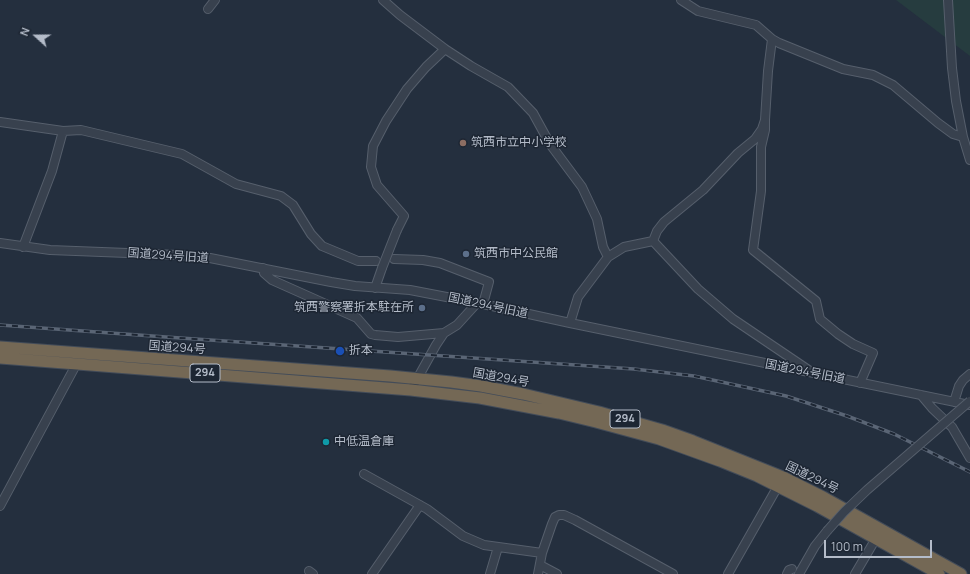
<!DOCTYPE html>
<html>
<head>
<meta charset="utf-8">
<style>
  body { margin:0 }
  #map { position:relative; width:970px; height:574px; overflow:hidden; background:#242f3e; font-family:Manrope,sans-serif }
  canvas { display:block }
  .north { position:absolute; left:16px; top:16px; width:40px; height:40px; -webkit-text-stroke:3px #1d2633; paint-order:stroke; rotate:291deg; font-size:11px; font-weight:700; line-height:16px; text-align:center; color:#b4bcc9 }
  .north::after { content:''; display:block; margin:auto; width:14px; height:18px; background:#b4bcc9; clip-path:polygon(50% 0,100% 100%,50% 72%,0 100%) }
  .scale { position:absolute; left:824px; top:540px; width:108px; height:18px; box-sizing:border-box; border:2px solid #b4bcc9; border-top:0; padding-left:5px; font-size:12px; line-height:14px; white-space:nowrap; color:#b4bcc9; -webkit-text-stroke:3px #1d2633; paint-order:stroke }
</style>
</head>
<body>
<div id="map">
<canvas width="970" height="574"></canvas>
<div class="north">N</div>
<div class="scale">100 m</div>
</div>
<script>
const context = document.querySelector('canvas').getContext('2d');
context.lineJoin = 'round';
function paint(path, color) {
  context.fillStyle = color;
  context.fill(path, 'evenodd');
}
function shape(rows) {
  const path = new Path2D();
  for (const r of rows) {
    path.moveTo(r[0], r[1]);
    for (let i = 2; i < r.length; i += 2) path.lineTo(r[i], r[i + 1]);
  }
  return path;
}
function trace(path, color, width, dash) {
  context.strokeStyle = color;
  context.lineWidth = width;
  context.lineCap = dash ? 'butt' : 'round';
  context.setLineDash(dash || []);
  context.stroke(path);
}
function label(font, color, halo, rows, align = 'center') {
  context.font = font + ' Manrope,"Noto Sans JP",sans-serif';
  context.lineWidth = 3;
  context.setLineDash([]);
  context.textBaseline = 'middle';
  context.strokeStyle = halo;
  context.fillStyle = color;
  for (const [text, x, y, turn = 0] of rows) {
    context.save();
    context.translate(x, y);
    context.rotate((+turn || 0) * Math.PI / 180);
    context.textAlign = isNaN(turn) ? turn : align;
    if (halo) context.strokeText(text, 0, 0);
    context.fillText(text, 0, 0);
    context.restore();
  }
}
paint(shape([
  [896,0,970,0,970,56]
]), '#263c3f');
const minor = shape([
  [383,0,400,15,445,49,471,66,508,87,533,113,550,144,582,187,597,219,603,247,608,257],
  [681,0,698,11,756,25,772,39,779,43,843,69,873,75,893,85,938,123,953,134,963,137],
  [948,0,952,68,956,101,963,137,970,160],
  [208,9,215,0],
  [765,120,765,130,761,147,761,191,753,250,816,301,820,319,838,334,853,344,873,353,860,383],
  [0,122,63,131,81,130,182,154,236,184,281,196,293,205,311,234,322,246,358,261,376,261],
  [397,230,404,216,377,185,371,167,373,146,386,121,407,89,426,67,445,49],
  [653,241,657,231,664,222,703,190,738,153,755,139,762,129,765,120,768,71,772,39],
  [653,241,698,289,733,319,810,371],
  [0,243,50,250,179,255,210,258,331,282,355,286,410,290,483,304,570,323,970,405],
  [23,247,52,171,63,131],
  [394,259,423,260,440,263,489,282,483,304],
  [263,268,264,273,272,280,357,318,371,334,375,335,398,337,444,333],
  [375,288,382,268],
  [570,323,578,297,608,257,624,247,653,241],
  [411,390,436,345,444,333,457,325,477,303],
  [921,395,932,408,952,427,970,458],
  [954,402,959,386,963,380,970,374],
  [364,474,427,509,463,536,484,545,542,553],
  [0,506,77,363],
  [540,565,557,574],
  [309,571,313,574],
  [372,574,420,505],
  [490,574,498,547],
  [538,574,542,553,552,524,555,517,559,515,564,515,575,520,673,574],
  [728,574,778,486],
  [787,574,789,570,792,569],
  [799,574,815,546,827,531],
  [855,574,878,535]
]);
const highway = shape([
  [0,347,390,376,451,382,481,386,523,394,599,412,662,430,693,441,783,477,823,497,961,574],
  [0,358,411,390,480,398,559,413,596,422,659,439,720,461,757,476,817,506,939,574]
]);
trace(minor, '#565f6c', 10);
trace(highway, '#434c59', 13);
trace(minor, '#38414e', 8);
trace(highway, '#746855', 11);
const rail = shape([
  [0,325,166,337,634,369,694,376,786,396,847,416,894,434,970,472]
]);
trace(rail, '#5a6575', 3.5);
trace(rail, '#1d2633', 2, [6]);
const minorBridge = shape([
  [382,268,397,230],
  [827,531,844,512,867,490,970,401]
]);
trace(minorBridge, '#565f6c', 10, []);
trace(minorBridge, '#38414e', 8);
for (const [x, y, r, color] of [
  [463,143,4,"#8d6e63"],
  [466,254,4,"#5c6f8a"],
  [422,308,4,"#5c6f8a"],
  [340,351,5,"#1a4fb4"],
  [326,442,4,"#0f9aa8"]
]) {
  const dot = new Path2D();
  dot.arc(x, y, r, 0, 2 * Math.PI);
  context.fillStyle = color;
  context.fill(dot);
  trace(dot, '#1d2633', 1.5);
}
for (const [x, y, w] of [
  [205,373,30],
  [625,419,30]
]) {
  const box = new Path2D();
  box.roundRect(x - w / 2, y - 9, w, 18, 3);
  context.fillStyle = '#1d2633';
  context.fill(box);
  trace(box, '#b4bcc9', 1);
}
label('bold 11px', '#b4bcc9', null, [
  ["294",205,373],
  ["294",625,419]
]);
label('12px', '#b4bcc9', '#1d2633', [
  ["筑西市立中小学校",471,143],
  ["筑西市中公民館",474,254],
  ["筑西警察署折本駐在所",414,308,"right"],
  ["折本",349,351],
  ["中低温倉庫",334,442]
], 'left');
label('12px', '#b4bcc9', '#1d2633', [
  ["国道294号旧道",168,256,4],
  ["国道294号旧道",488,306,12],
  ["国道294号",177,348,4],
  ["国道294号旧道",805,372,11],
  ["国道294号",501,378,10],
  ["国道294号",812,478,26]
]);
</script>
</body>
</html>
